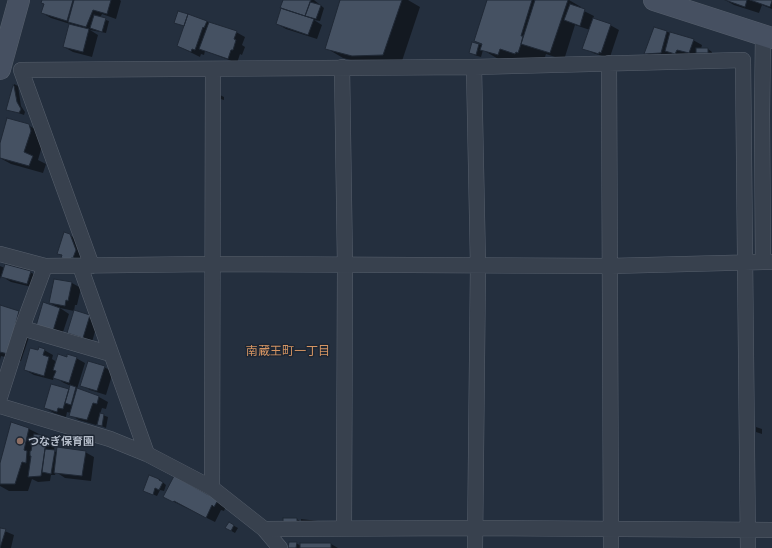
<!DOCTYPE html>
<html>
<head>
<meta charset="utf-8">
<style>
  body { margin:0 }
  canvas { display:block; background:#242f3e }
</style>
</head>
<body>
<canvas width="772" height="548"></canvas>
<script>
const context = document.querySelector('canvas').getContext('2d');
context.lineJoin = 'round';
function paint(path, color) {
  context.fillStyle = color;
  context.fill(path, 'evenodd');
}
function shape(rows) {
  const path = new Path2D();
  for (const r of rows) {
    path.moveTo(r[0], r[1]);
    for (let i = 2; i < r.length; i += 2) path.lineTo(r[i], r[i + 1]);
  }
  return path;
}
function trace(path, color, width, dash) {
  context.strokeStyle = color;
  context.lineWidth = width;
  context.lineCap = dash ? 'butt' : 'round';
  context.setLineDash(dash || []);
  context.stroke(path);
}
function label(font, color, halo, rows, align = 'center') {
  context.font = font + ' Commissioner,"Noto Sans JP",sans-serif';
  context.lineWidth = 3;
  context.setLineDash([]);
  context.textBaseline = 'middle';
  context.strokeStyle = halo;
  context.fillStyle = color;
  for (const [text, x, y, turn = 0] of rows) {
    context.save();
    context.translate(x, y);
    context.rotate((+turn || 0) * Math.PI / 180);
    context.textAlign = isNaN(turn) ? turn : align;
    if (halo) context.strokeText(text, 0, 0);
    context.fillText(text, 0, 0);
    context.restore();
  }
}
paint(shape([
  [43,0,120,0,121,1,116,19,102,14,100,18,109,21,106,33,90,30,98,35,92,57,73,52,64,47,70,24,51,18,42,13,45,4,42,3],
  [284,0,314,0,324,8,320,21,314,20,322,25,317,39,286,29,277,24],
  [342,0,408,0,420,7,401,64,370,65,343,58,326,48],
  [488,0,569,0,581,7,580,9,594,16,593,19,610,25,619,30,610,57,608,58,593,53,584,48,590,30,575,25,564,60,546,54,542,66,505,63,483,50,481,57,474,55,473,43,483,45,475,41],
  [725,0,772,0,772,9,762,5,759,13,734,5],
  [206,21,236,32,245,37,242,45,245,47,242,55,240,54,237,63,205,51,204,55,201,54,200,57,178,46,185,27,175,22],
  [655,28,693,40,702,45,701,49,708,49,712,52,712,55,675,56,671,54,670,58,654,58,645,53],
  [14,84,18,86,21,106,25,112,24,115,7,109],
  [220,95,224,97,224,100,217,98],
  [28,125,42,133,44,139,38,160,46,164,43,173,11,164,0,158,0,147],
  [69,235,79,240,82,263,58,253],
  [0,266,5,268,30,272,39,277,36,288,11,282,1,276,0,279],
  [72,283,81,288,77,305,75,305,74,311,60,308,69,314,62,335,46,330,57,307,50,303],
  [0,306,19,312,32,319,29,333,30,334,21,361,1,356,0,360],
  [89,316,98,321,92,342,77,337,68,332],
  [44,350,53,355,52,359,57,362,67,358,76,358,85,363,77,389,99,397,108,402,106,409,102,408,100,414,108,417,106,428,97,424,96,425,79,420,70,415,71,413,67,412,66,417,54,413,45,408,68,390,71,386,64,383,54,377,53,380,34,375,25,370,38,351],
  [104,367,113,372,106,395,90,390,81,385],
  [11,424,29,429,55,442,54,451,58,453,85,452,94,457,91,481,65,478,56,472,55,475,51,475,50,481,38,482,32,479,28,491,9,491,0,486,0,466],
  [756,427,762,429,762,434,756,432],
  [175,477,226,506,224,511,221,510,215,522,164,497],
  [159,479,166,485,164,491,160,490,157,496,144,491],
  [297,519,301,522,301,519,318,521,322,523,288,528],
  [229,523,238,528,235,533,226,528],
  [0,529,14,535,11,548,0,548],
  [296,543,301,546,301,544,331,544,338,548,291,548]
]), '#0007');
const building = shape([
  [42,0,73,0,67,21,41,13,44,4,41,3,42,0],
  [74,0,111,0,107,14,93,10,86,27,68,22,74,0],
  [283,0,311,0,305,16,280,8,283,0],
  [340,0,402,0,383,55,352,56,325,49,340,0],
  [487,0,532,0,521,36,523,36,521,44,518,53,516,52,515,54,500,49,498,55,495,54,480,50,482,44,474,41,487,0],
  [535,0,568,0,550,53,521,44,535,0],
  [725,0,747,0,745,7,725,0],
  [750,0,772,0,772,1,770,7,750,0],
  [310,2,321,5,316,19,305,16,310,2],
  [570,4,585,9,580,26,564,20,570,4],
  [281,8,314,19,308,35,276,24,281,8],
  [178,11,188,14,184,26,174,23,178,11],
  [188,14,207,21,204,28,203,27,195,50,192,49,191,52,177,46,188,14],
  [94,15,106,18,102,32,90,28,94,15],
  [593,18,611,24,601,53,599,52,599,54,582,49,593,18],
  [209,22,237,31,234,39,236,40,233,50,231,50,228,59,199,49,209,22],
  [69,24,89,29,83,52,63,47,69,24],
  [654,27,667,31,661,53,644,54,654,27],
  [670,32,694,39,689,53,677,50,675,54,665,51,670,32],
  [472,42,479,44,476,55,469,53,472,42],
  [696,48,708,48,708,53,696,53,696,48],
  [13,85,14,86,17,102,21,109,19,113,6,110,13,85],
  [7,118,29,124,31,131,24,152,33,156,29,166,0,158,0,143,7,118],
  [64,232,70,234,76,250,73,258,71,258,70,260,61,258,62,255,57,254,64,232],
  [5,264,31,271,27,284,1,277,5,264],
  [54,279,72,282,68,301,66,300,65,306,49,303,54,279],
  [43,302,60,308,53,331,36,326,43,302],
  [0,305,19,311,8,354,0,352,0,305],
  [74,310,90,315,83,338,67,333,74,310],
  [39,347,45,349,43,355,49,357,44,376,24,370,30,348,38,350,39,347],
  [58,354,67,357,67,354,77,357,69,383,53,378,56,371,53,370,58,354],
  [88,361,105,366,97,391,80,386,88,361],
  [51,384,69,389,63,409,58,408,57,412,44,408,51,384],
  [70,385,76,387,71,405,65,403,70,385],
  [77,388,99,396,97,404,93,403,87,420,69,416,77,388],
  [100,413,104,414,102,426,97,425,100,413],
  [11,422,29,428,24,450,27,451,26,463,22,462,15,484,0,484,0,463,11,422],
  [34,434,47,436,45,449,41,476,28,477,31,456,30,456,30,451,31,451,34,434],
  [57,447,86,451,82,476,54,473,57,447],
  [45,449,55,450,51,474,42,472,45,449],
  [149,475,159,479,159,480,163,482,159,490,155,488,153,495,143,491,149,475],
  [174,476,218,500,214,507,212,505,206,518,174,501,173,502,163,497,174,476],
  [283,518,297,518,297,526,283,526,283,518],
  [229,522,234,525,231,531,225,528,229,522],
  [0,528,6,529,0,548,0,528],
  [289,542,297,542,296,548,288,548,289,542],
  [300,543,331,543,331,548,300,548,300,543]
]);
paint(building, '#455162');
trace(building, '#1f2835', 1);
const street = shape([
  [763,35,762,114,763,262,772,262],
  [609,63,611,548],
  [342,67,345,265,344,528],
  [474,67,478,265,475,548],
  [0,254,45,266,22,328,0,397],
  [45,266,212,264,610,266,763,262],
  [80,266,147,454],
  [92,266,21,70,474,67,743,60,748,548],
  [22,328,111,354],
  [0,406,110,439,147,454,212,488,264,529,280,548],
  [212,488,213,69],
  [264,529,475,528,772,530]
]);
const secondary = shape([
  [654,0,772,38],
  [0,69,19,0]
]);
trace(street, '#565f6c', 16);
trace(secondary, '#565f6c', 22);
trace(street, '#38414e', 15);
trace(secondary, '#465061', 21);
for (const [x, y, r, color] of [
  [20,441,4,"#8d6e63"]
]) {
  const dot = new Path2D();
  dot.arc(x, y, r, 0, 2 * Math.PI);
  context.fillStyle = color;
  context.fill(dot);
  trace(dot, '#1d2633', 1.5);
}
label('bold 11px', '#b4bcc9', '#1d2633', [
  ["つなぎ保育園",28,441]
], 'left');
label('12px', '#d59563', '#1d2633', [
  ["南蔵王町一丁目",288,351]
]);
</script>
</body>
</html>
